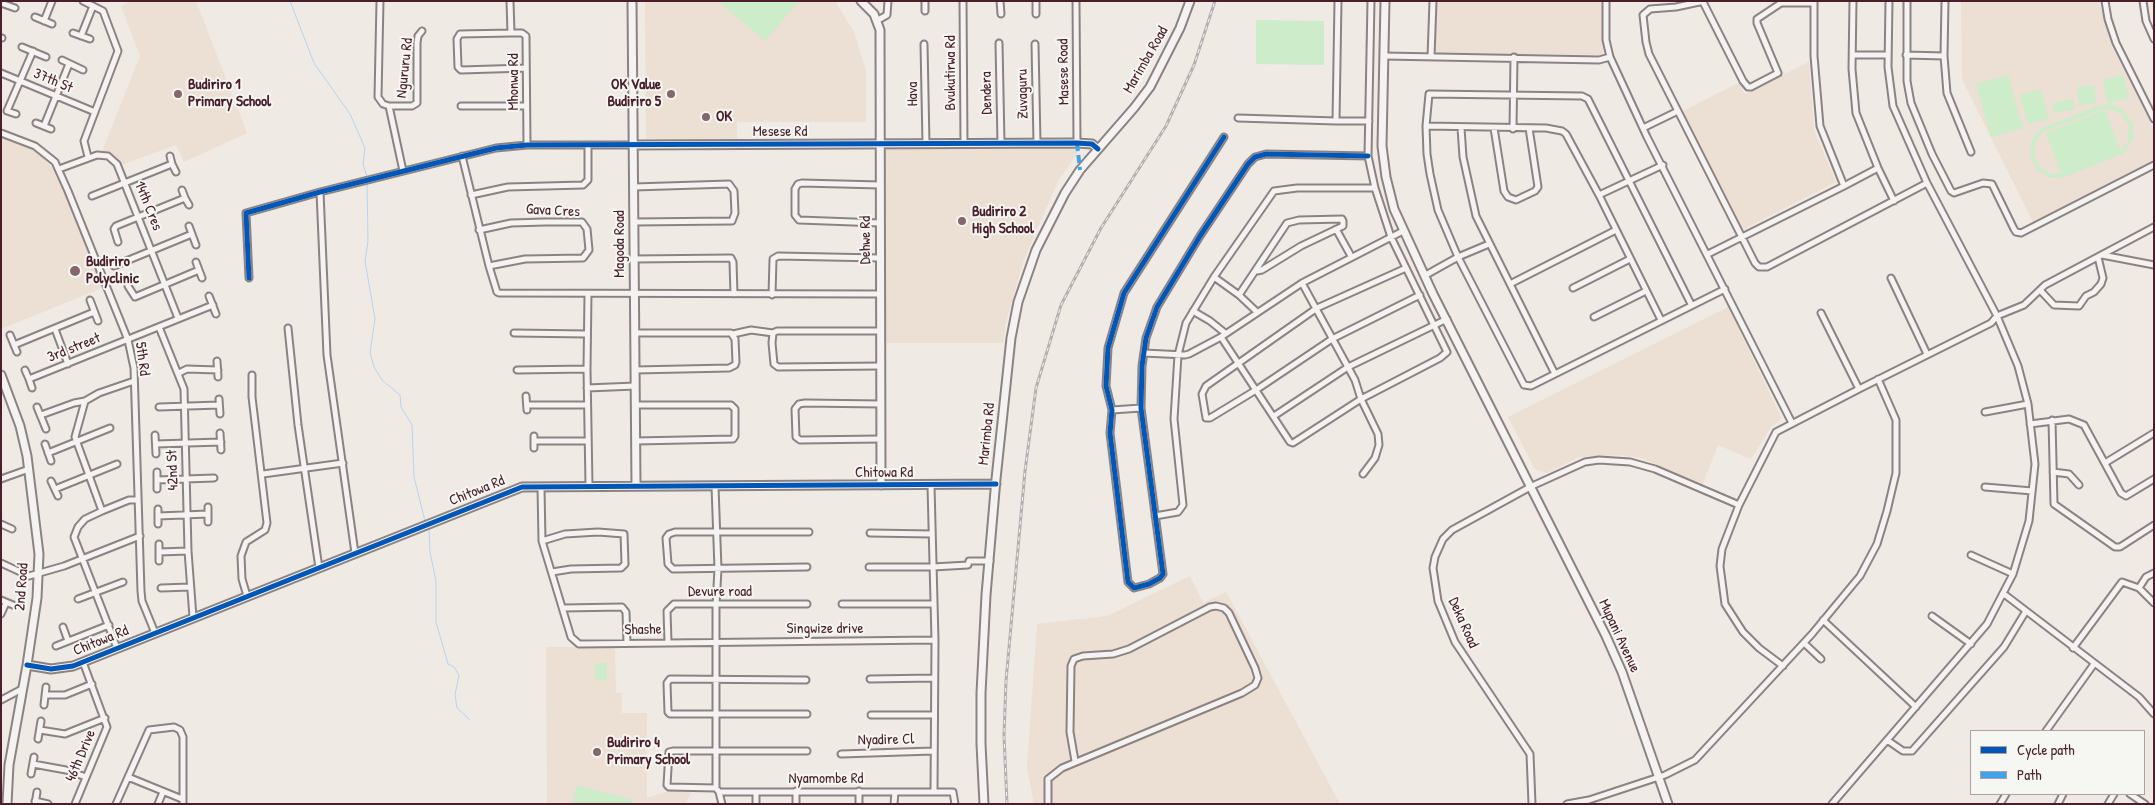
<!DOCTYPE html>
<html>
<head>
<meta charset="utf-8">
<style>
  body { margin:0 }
  #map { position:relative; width:2155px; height:805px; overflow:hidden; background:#efeae4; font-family:"Patrick Hand",sans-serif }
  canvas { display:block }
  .frame { position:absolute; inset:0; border:2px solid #4a1f2b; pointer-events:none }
  .legend { position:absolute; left:1970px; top:730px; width:175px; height:65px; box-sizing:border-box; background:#f6f6f2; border:1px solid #b1a0a2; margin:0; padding:6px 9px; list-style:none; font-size:15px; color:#4a1f2b }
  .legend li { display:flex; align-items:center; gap:10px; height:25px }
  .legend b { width:25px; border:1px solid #b1a0a2 }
</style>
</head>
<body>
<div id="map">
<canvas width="2155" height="805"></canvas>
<div class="frame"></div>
<ul class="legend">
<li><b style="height:6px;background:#0057b8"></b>Cycle path</li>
<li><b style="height:6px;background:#40a2eb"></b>Path</li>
</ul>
</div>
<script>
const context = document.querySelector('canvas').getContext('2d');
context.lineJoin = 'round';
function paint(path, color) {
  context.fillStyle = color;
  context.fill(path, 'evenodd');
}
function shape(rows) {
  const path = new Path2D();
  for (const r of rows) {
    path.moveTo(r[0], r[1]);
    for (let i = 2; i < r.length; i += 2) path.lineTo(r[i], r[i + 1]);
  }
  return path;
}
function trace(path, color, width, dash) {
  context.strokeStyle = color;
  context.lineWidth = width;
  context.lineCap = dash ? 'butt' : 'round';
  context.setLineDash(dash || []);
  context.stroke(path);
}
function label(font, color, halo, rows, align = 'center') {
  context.font = font + ' "Patrick Hand",sans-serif';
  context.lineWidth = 4;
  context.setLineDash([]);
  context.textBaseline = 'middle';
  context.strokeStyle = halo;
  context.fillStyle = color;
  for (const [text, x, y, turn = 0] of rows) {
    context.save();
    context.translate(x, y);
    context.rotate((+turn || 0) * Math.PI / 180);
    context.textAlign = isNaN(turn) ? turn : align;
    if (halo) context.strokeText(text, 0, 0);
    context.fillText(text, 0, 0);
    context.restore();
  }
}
paint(shape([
  [133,1,196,1,247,133,184,162,176,145,121,165,118,158,102,152,140,56,121,6],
  [645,1,835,1,854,32,866,71,866,122,737,122,737,140,646,141],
  [1435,1,1602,1,1603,55,1438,53,1434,49],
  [1961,1,2099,1,2111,45,2154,130,2154,163,2033,222,1962,79],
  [1809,62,1814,130,1836,182,1742,230,1681,112,1738,83,1745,94],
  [1,137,39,153,59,175,102,288,1,329],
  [1081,148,1058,181,1023,262,1005,326,1003,343,883,343,882,149],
  [1728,307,1781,417,1779,422,1771,427,1751,459,1718,445,1702,485,1642,458,1618,455,1579,457,1547,473,1535,469,1508,417],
  [1190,576,1203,603,1226,592,1340,804,1034,804,1027,768,1037,624,1107,616],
  [546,647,615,647,616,693,622,693,622,713,647,713,647,798,668,791,692,791,685,804,547,804]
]), '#ecdfd3');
paint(shape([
  [718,1,799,1,765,41],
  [1256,20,1324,21,1324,65,1256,64],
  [2008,75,2023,128,1991,137,1976,84],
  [2123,75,2129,98,2108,103,2103,80],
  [2094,85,2096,103,2079,105,2077,87],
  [2041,89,2049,119,2028,124,2020,95],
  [2073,99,2075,109,2055,113,2053,103],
  [2110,104,2123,110,2133,124,2133,138,2124,153,2062,178,2049,177,2037,170,2031,158,2030,149,2032,140,2040,129,2097,106],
  [2106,108,2120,113,2129,125,2128,141,2121,150,2120,150,2105,110,2046,133,2061,173,2119,152,2061,173,2050,173,2040,167,2035,157,2034,149,2036,142,2042,132],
  [595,663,607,663,607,680,595,680],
  [577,785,633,800,632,804,572,804]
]), '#cdecca');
trace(shape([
  [290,1,314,63,350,114,365,148,363,164,367,177],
  [367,181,368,241,365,261,375,319,370,353,374,367,382,380,400,395,401,407,412,425,414,477,425,521],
  [429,529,430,552,436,581,436,622,448,664,454,667,459,675,455,695,457,708,470,720]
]), '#b5d4f1', 1);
const street = shape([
  [83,1,103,11,118,51,84,141,88,157],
  [380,1,378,97,383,104,389,106,412,106,417,103,417,43,418,36,422,31],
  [510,1,511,33,522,33,526,36,527,145],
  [963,1,964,144],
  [1000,1,1001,14],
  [1036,1,1036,14],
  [1076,1,1077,143],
  [1338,1,1336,121,1369,121],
  [1606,1,1606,40,1610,57,1647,137,1792,423],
  [1704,1,1676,7,1650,9,1643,15,1646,42,1649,54,1755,263,1759,267,1767,267,1927,183],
  [1853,1,1852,69,1856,113,1878,168,1894,201],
  [1907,1,1907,81,1911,103,1932,154,1951,191,1954,193,1983,183,1992,184,2014,229,2016,232,2021,233,2154,165],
  [1945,1,1944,56,1947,93,1971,152],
  [2105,1,2108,19,2116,43,2154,119],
  [2143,1,2146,21,2154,39],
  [1703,2,1743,81,1748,87,1751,87,1778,73,1757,23,1757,19,1781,3,1814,3],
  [1,3,15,8],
  [925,11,925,1],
  [35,17,52,24],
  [878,20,887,15,888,1],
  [44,21,52,1],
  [73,33,90,39],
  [511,33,460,34,457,39,458,67,461,70,526,68],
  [81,36,93,6],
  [1,38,2,38],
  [999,43,1001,143],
  [924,44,926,144],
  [1035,44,1037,143],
  [22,47,46,57],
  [1853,55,1888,55],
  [1906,55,1944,56],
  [1384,56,1599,60,1610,57],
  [1431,57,1433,1],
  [62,60,83,70],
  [1,73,95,112],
  [389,106,403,171],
  [461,106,526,106],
  [16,114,7,111,33,51],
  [1238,118,1336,121],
  [36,123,51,129],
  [44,126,69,64],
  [1426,126,1546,128,1562,131,1566,134,1599,195],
  [1461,128,1463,157,1476,216,1555,374],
  [1494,128,1504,191,1508,197,1516,200,1535,191,1538,187,1529,128],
  [1643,128,1678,111],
  [1513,129,1514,57],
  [1,133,35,146,55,162,68,191,128,340,134,368,141,591,142,601,155,633],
  [1224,137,1124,293,1108,348,1106,386,1112,410,1110,433,1128,582,1134,588,1149,584,1160,578,1163,574,1141,408,1142,366,1146,338,1157,307,1200,236,1248,164,1255,157,1266,154,1368,156],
  [170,156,172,164],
  [462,156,489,266,497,292,499,293,880,294],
  [59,169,97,155,108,156,117,164,178,318],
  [880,185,802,183,798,184,795,189,795,215,799,220,880,223],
  [1844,186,1878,168],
  [634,187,729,184,734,191,735,213,732,221,634,222],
  [320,192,327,355,355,553],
  [471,195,508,187,583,185,588,180,588,146],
  [92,196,172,164,176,172],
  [185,198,189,205],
  [189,226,196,245],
  [1336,229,1351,256],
  [479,230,511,223,545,222,582,222,587,229,589,250,583,258,525,259,489,266],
  [118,242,114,229,116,226,185,198,182,190],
  [1708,254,1844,186,1820,126,1814,56,1814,1],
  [2102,255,2154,265],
  [634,259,731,258,733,262,734,294],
  [196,262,202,278],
  [114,266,192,234],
  [1406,268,1317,308,1206,386,1202,394,1206,418,1210,418,1256,390,1332,339,1420,295],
  [1424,276,1458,257,1489,244],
  [1214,277,1239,295,1257,312],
  [249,278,246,213,320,192,496,148,527,145,634,145],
  [1891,278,1927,354],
  [1302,283,1355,380,1361,399,1378,434,1379,445,1375,458,1363,474],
  [1510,284,1616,230],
  [128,286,135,297,199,270],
  [1573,288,1630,259],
  [2040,290,2054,305,2079,306,2086,296,2094,292,2101,284,2103,278,2098,257],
  [588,294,587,369,589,486],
  [772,295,773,259,778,256,880,258],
  [1239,295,1287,223,1299,220,1342,219,1343,221,1343,226,1301,246,1262,270,1257,271],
  [209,296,216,314],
  [90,300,98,321],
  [1691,304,1588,99,1582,96,1429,94,1426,126,1427,154,1430,174,1438,210,1458,257,1524,385,1531,386,1725,289],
  [1193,311,1210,321,1225,333],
  [1821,313,1859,389,1991,323,1997,316,2024,305,2045,285,2154,227],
  [1594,317,1646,291],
  [1661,320,1599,195,1663,165],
  [159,327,184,389,188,551,193,617],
  [288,328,298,425,319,568],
  [55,329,68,364],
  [881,331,777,331,773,333,772,343,774,364,778,367,881,366],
  [514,333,587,334],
  [635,333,731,333,735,339,736,362,735,365,729,368,635,370],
  [733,334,751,330,773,333],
  [10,335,17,352],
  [1221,337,1290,442,1293,443,1361,399,1440,358,1447,352,1391,237,1375,188,1368,156,1371,1],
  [14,345,94,312],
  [1144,353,1185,355,1189,354,1221,337,1302,283,1403,231],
  [217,361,218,377],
  [25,370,29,379,213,305],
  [517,370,587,369],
  [179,373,187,369,218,370],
  [29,379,32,388],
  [587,388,635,386],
  [526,396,527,410],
  [219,399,220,414],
  [85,401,75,437,102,511,85,519,78,527,74,537,117,648],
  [881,404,805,403,799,404,795,409,796,437,800,440,881,439],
  [527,405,587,405],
  [636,405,731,405,735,409,735,436,733,439,636,441],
  [37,407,46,429],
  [159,407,219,405],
  [1112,410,1141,408],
  [1985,412,2028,404],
  [41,415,74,403,85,401,99,393,134,381],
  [1274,416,1348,367,1447,319],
  [2052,420,2054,504,2115,547,2120,547,2154,525],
  [2030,424,2069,419,2084,425,2121,493,2126,496,2154,479],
  [220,433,221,450],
  [155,435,156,454],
  [534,436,534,448],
  [534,441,588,441],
  [45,444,51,461],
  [156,444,221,442],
  [48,453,110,428],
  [2105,463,2154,433],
  [157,472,157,489],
  [2053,472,2069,474,2079,485],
  [263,474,343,463],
  [1,479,29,469],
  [157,480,214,478],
  [51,481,58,496],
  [715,486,718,569,716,605,716,788,719,792,934,792,935,640,931,486],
  [541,487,542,541,571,637,579,644,935,640],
  [1985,487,2032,491],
  [55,489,117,464],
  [208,507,208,522],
  [158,509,158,524],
  [102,511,129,500,137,500],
  [158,516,208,514],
  [1155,516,1178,512,1183,505,1174,419,1178,355,1186,323,1214,277,1274,191,1297,188,1375,188],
  [1,524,12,529],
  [870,533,932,534],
  [542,541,565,534,598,532,624,534,625,564,621,568,571,569,552,572],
  [159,544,159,561],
  [159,552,188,551],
  [1971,555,2013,574],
  [1,563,29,576,64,566,140,536],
  [807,567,673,569,668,564,666,538,669,534,675,532,809,532],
  [869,567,933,567,968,565,969,561,990,561],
  [161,588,190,587],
  [2139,588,2154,603],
  [2004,594,2139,697,2154,714],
  [247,596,242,579,241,556,246,542,265,530,267,523,252,397,252,375],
  [78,599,123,582],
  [1,600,13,605],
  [842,604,934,604],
  [563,608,622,607,626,612,627,643],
  [1,614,6,603],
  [1932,616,1971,644],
  [1823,620,1916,707],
  [63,627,68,641],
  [668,642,667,611,674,604,807,604],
  [1804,643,1821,659],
  [56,646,109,625],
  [2073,648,2122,582,2139,588,2146,577,2154,573],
  [1783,666,1759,648,1743,632,1725,604,1720,566,1722,549,1739,505,1776,432,1859,389],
  [870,679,934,678],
  [806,680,670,679,667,683,668,712,670,714,807,714],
  [45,695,65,695,92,684],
  [1,700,22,689],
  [44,705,46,687],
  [871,715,934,715],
  [40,730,65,734,105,718],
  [2046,731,2094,664],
  [38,739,41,721],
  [1887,740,1903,751,1912,751,2004,647,2026,611],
  [841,754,933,751],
  [33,764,66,770,86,777],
  [31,774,34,757],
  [128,777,182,799],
  [716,788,669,787,667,785,669,752,673,751,807,751],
  [859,791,859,804],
  [719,792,722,804],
  [756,792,756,804],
  [934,792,953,792,955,804],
  [2130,794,2145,804],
  [35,801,48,804],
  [35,804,37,792],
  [75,804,107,727,83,662],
  [116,804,149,730,174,727,180,730,183,737,183,804],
  [158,804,163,792],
  [796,804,796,791],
  [894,804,895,792],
  [1048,804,1048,779,1062,768,1242,693,1255,685,1258,678,1255,668,1229,613,1224,608,1216,606,1210,607,1129,649,1113,654,1083,656,1074,659,1071,666,1070,732,1075,761],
  [1532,804,1530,754,1455,642,1438,601,1433,568,1435,557,1443,539,1452,530,1532,486,1585,462,1599,460,1630,462,1655,469,1739,505],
  [1567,804,1589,800,1665,775,1695,760,1812,634,1860,576,1877,544,1887,511,1896,473,1896,420,1878,379],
  [1832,804,1987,624,2013,574,2029,521,2035,464,2028,404,2018,366,1997,316,1927,183,1893,106,1888,67,1889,1],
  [2000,804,2006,794],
  [2058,804,2063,794],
  [2108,804,2114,794]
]);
const secondary = shape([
  [632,1,636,486],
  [861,1,874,14,880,30,881,485],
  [1385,1,1382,146,1386,177,1394,209,1433,294,1606,636,1622,672,1668,804],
  [634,145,1077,143,1092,144,1098,149],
  [1,375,20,426,27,456,39,554,37,598,27,665,9,765,7,804],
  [27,665,51,669,73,666,522,487,996,484],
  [984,804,981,744,981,693,986,595,996,479,1011,338,1018,302,1036,250,1065,193,1080,170,1134,108,1150,87,1180,28,1190,1]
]);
trace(street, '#8d8282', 9);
trace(secondary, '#8d8282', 11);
trace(street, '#f4f3f1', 5);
trace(secondary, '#f4f3f1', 7);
const rail = shape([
  [1007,804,1004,735,1006,681,1025,471,1036,388,1061,305,1101,228,1166,126,1194,65,1215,1]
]);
trace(rail, '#b5b0af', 3);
trace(rail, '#f6f6f2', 1, [4]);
trace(shape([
  [1077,143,1080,170]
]), '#40a2eb', 4, [8, 4]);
trace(shape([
  [1224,137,1124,293,1108,348,1106,386,1112,410,1110,433,1128,582,1134,588,1149,584,1160,578,1163,574,1141,408,1142,366,1146,338,1157,307,1200,236,1248,164,1255,157,1266,154,1368,156],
  [249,278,246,213,320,192,496,148,527,145,1077,143,1092,144,1098,149],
  [27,665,51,669,73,666,522,487,996,484]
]), '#0057b8', 5);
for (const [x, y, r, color] of [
  [178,94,5,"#84666c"],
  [671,94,5,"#84666c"],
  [706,117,5,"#84666c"],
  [962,221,5,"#84666c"],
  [75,271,6,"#84666c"],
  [597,752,5,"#84666c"]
]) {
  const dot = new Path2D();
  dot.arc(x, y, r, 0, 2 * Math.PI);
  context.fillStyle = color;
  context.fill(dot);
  trace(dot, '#f6f6f2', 2);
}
label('15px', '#4a1f2b', '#f6f6f2', [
  ["Marimba Road",1146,60,-60],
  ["Ngururu Rd",405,68,-84],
  ["Masese Road",1064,72,-91],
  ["Bvukutirwa Rd",951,73,-90],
  ["37th St",53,81,23],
  ["Mhonwa Rd",514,82,-90],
  ["Dendera",987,93,-91],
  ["Hava",913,94,-91],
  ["Zuvaguru",1023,94,-91],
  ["Mesese Rd",780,132],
  ["14th Cres",148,206,68],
  ["Gava Cres",553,211,3],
  ["Dehwe Rd",866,240,-90],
  ["Magoda Road",620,244,-90],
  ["3rd street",74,348,-22],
  ["5th Rd",142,359,82],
  ["Marimba Rd",987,434,-84],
  ["42nd St",173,470,-92],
  ["Chitowa Rd",884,473],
  ["Chitowa Rd",477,491,-22],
  ["2nd Road",22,587,-86],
  ["Devure road",720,592],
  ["Deka Road",1463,623,66],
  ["Singwize drive",825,629],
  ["Shashe",643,630,-1],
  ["Mupani Avenue",1619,636,65],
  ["Chitowa Rd",101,641,-22],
  ["Nyadire Cl",886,740,-1],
  ["46th Drive",81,756,-67],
  ["Nyamombe Rd",826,779]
]);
label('bold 15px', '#4a1f2b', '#f6f6f2', [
  ["Budiriro 1",188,85],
  ["Primary School",188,102],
  ["OK Value",661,85,"right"],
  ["Budiriro 5",661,102,"right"],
  ["OK",716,117],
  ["Budiriro 2",972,212],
  ["High School",972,229],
  ["Budiriro",86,262],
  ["Polyclinic",86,279],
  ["Budiriro 4",607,743],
  ["Primary School",607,760]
], 'left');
</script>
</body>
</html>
